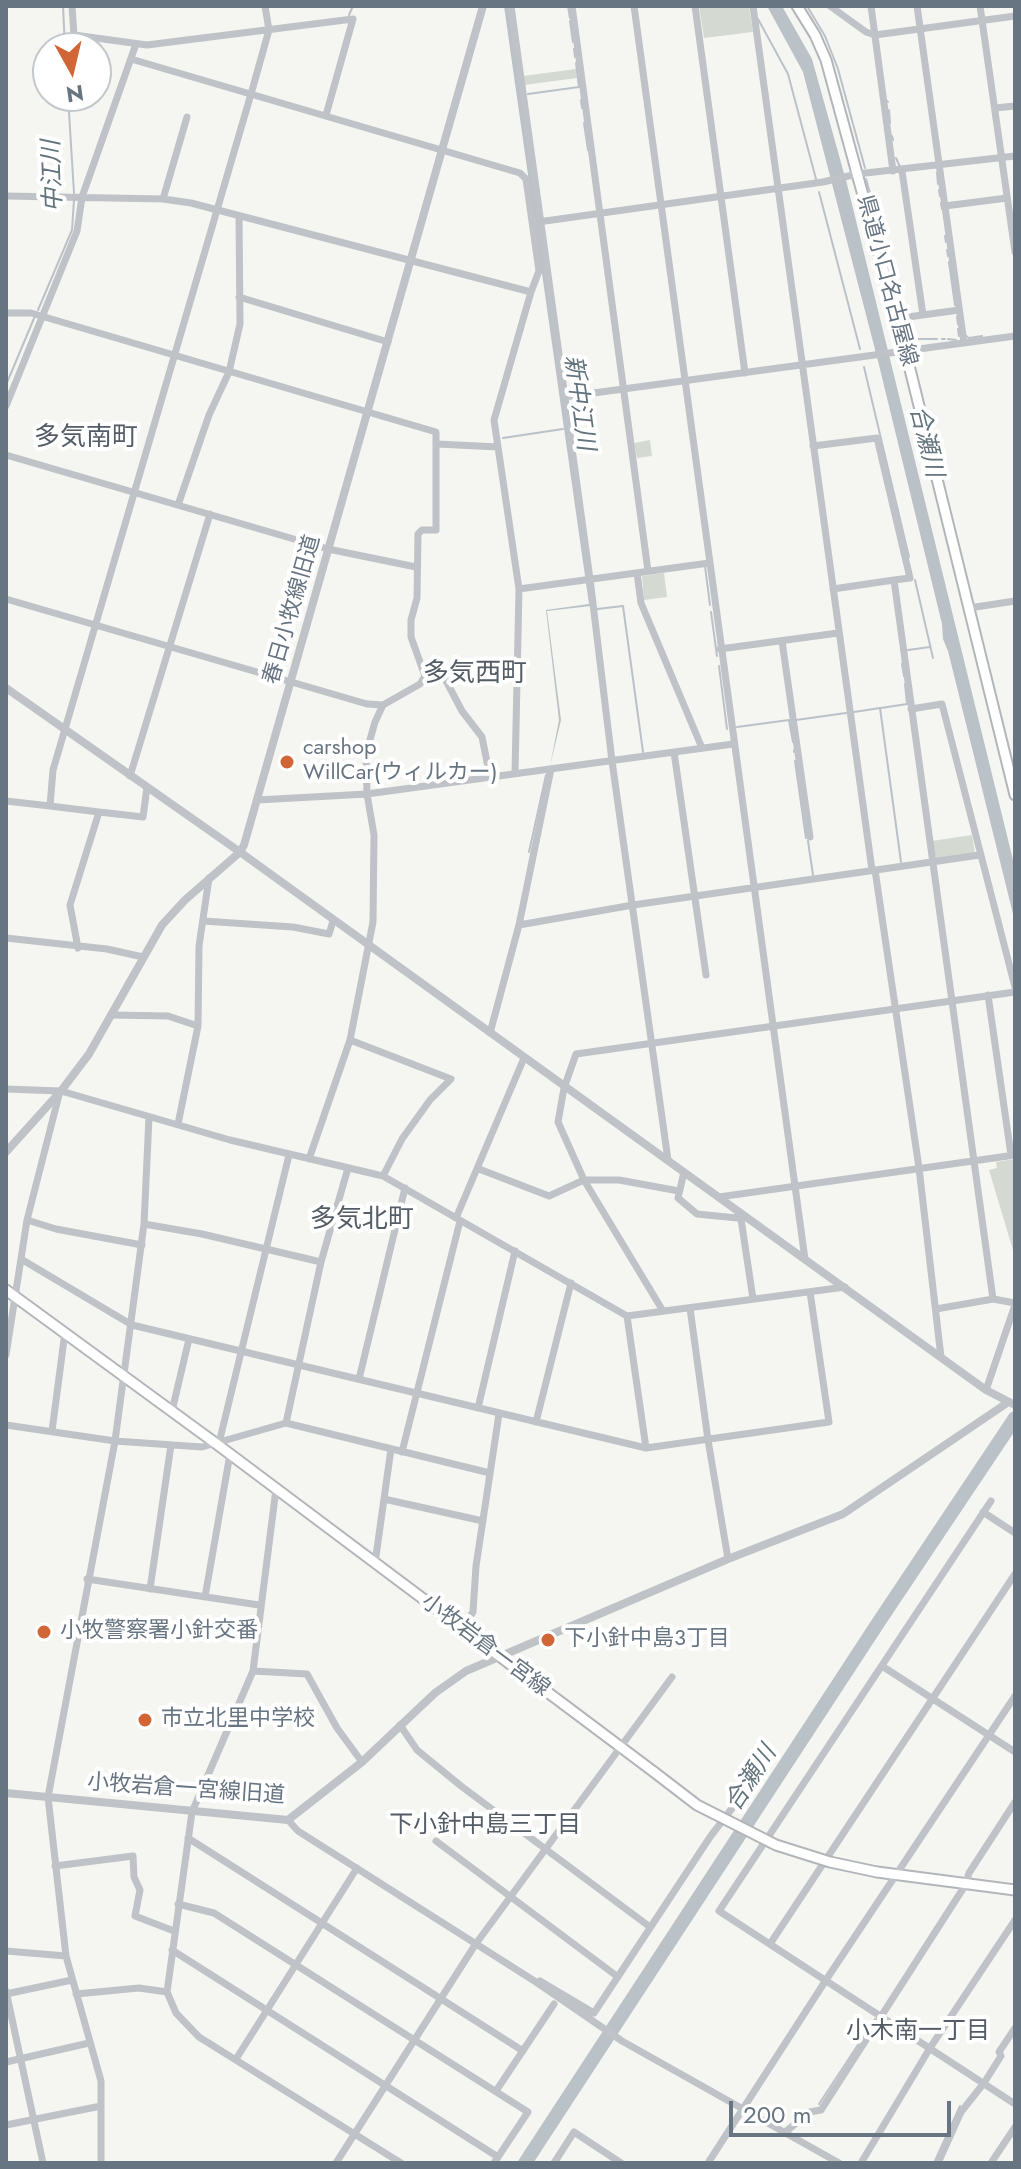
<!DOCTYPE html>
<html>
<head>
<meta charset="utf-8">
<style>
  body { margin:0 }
  #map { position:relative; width:1021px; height:2169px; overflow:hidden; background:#f5f5f2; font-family:Jost,sans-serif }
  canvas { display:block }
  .frame { position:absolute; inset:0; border:8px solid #677481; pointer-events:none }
  .north { position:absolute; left:32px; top:32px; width:80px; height:80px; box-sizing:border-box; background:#fff; border:2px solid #c2c7cd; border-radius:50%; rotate:172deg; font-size:22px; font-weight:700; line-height:32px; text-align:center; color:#677481 }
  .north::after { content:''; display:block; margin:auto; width:28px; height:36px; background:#d26536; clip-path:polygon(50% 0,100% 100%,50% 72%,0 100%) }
  .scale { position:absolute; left:729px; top:2101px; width:222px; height:36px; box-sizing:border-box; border:4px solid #677481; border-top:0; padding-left:10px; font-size:24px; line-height:28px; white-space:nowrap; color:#677481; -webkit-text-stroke:6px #fff; paint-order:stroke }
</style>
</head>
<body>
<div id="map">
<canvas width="1021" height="2169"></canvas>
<div class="frame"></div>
<div class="north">N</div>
<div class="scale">200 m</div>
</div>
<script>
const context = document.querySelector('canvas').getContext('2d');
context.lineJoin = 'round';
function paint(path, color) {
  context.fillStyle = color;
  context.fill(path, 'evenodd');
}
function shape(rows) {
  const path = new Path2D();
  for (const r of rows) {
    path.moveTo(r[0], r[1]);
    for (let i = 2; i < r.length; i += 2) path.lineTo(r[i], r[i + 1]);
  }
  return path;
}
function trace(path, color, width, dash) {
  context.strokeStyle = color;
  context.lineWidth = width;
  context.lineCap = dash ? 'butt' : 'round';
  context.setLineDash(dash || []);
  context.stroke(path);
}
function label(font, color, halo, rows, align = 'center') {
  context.font = font + ' Jost,"Noto Sans JP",sans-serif';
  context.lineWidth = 8;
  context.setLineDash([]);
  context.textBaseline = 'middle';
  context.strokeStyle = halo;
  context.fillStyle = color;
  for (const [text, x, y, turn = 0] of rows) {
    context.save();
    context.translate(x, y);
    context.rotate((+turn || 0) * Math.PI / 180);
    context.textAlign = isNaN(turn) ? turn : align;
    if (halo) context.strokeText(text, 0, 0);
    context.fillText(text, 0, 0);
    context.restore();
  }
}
paint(shape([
  [699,6,749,6,753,32,704,38],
  [576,69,577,78,524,85,523,76],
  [650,440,652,456,637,458,634,443],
  [664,573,667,597,644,600,642,576],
  [972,835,975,853,936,859,932,841],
  [1015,1159,1015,1257,989,1170,997,1168,996,1162]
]), '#d4dad2');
paint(shape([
  [504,6,508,6,591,606,547,611,561,720,550,766,559,720,546,610,589,604],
  [767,6,782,6,812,59,847,184,1015,868,1015,922,948,651,943,639,942,624,878,361,803,72]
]), '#bac2c8');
trace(shape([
  [63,6,65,48],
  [568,6,570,18],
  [807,6,825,36,838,69,865,168],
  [349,15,353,6],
  [758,19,788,74,816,179],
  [570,21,573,42],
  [574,49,575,57],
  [528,94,579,87,576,63],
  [68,96,74,193],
  [581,100,582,108],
  [887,101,888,102],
  [889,110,890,123],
  [584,123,588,150],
  [892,136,893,140],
  [896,158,900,167],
  [937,173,938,184],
  [866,179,912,339,937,339],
  [939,190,940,196],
  [819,192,860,349],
  [941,203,942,209],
  [945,236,946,242],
  [947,250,948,256],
  [949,262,955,305],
  [38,310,72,230,74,200],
  [957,317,958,324],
  [958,329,959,336],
  [965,335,969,338,982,336],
  [942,339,945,339],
  [948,339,956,340],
  [864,367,909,557],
  [6,385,35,316],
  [503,438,563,429],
  [705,566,710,605],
  [915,580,933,658],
  [597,609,623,606,643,752],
  [711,612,717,656],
  [908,650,930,647],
  [902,664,904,676],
  [719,666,727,729],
  [881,708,907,704,905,684],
  [854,712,880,708,901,862],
  [796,720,846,713],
  [737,727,789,720,793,742],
  [794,750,794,752],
  [795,761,806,838],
  [808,841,813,875],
  [529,852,546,775],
  [819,2104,875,2019],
  [934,2163,960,2106]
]), '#bac2c8', 2);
trace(shape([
  [525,2163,880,1620,1015,1418]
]), '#bac2c8', 14);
const secondary = shape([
  [797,6,815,35,826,60,905,349,1015,795],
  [6,1290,218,1445,654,1772],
  [877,1872,1015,1890]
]);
trace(secondary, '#b2b6ba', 13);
trace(shape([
  [72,6,74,35,147,45,353,19,326,115],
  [511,6,590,579,612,761,668,1160],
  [572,6,648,571],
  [634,6,805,1259],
  [695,6,745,373],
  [753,6,872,870],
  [830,6,866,32,875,35,1015,16],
  [871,6,893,171],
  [917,6,964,343],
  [980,6,1015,252],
  [131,59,520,173,526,179,539,271,531,292],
  [995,108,1015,106],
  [902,171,923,315],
  [6,196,163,199,191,203,531,292,494,420,519,589,515,773],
  [163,199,187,117],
  [945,206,1007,198],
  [538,222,823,182,857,174,1015,156],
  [239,297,388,342],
  [6,313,31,313,436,432,436,530,422,530,418,534,417,598,411,620,411,637,425,676],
  [908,317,959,310],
  [564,397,1015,336],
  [6,406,77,231,82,197,136,44],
  [437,444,498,447],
  [813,446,877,438,910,578,894,580],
  [6,455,328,549,416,567],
  [178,505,209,415,229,372,240,324,239,217],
  [637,573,641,603,702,748],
  [519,589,709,563],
  [833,589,894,580,993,1299],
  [6,599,367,704,383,705],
  [969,608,1015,601],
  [782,641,810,837],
  [720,649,838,633],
  [425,676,443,675,462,711,482,737,490,777],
  [911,709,942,704,1015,987],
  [674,752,706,975],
  [130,776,210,514],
  [257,800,367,794,733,744],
  [6,801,50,806],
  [99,812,143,817,147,787],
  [875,870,919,1168,941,1357],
  [203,921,293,927,329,934,333,921],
  [519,925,633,905,980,855],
  [6,938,107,949,143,957],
  [78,948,70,905,99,812,50,806,53,770,251,94,269,30,265,6],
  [988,995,1011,1155],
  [111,1015,168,1016,198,1026],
  [490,1033,519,925,551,769],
  [350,1040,451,1079,430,1100,402,1139,383,1176],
  [6,1089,61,1091,230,1140,383,1176,627,1316,845,1287],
  [178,1124,198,1026,199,946,209,878],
  [309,1159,350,1040,373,922,374,835,367,794,366,754,375,722,383,705,420,684,425,676],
  [479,1169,549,1196,584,1180,619,1180,679,1191],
  [684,1172,678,1198,697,1214,737,1218,740,1212,753,1299],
  [719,1197,1015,1155],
  [456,1218,524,1058],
  [27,1220,56,1229,142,1245],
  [144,1224,202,1234,321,1262],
  [21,1259,132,1325,646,1448,829,1422,810,1292],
  [690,1308,708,1440,728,1559],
  [936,1309,993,1299,1015,1303],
  [663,1311,584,1180,558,1122,564,1088,576,1054,1015,992],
  [627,1316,646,1448],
  [6,1355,27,1220,59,1095],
  [359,1379,405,1188],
  [986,1390,1015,1305],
  [478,1408,515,1251],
  [172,1411,189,1339],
  [536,1422,571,1283],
  [286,1423,321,1262,348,1168],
  [6,1425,115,1441,202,1447,286,1423,490,1473],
  [52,1431,65,1332],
  [219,1443,289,1155],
  [402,1452,460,1221],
  [276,1489,253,1671,192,1812,167,1992,176,2013,199,2037,401,2163],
  [384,1499,483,1521],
  [991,1501,719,1911,1015,2104],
  [983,1512,1015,1533],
  [375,1563,391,1449],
  [87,1579,259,1605],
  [150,1589,171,1445],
  [205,1597,230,1454],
  [462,1629,473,1612,476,1566,499,1414],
  [882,1666,1015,1752],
  [253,1671,307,1674,337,1728,362,1762],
  [400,1725,417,1750,461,1786,650,1927],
  [288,1820,298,1831,536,1982,622,2041,839,2163],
  [188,1838,523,2051],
  [436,1841,618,1977],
  [55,1866,133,1856,134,1877,140,1890,135,1916,174,1931],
  [178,1904,214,1913,528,2112,494,2163],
  [770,1944,1015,1574],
  [172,1950,498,2157],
  [6,1951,66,1956],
  [540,1981,594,2013,710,1837,762,1769,765,1770],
  [6,1991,43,2163],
  [6,1994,72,1980],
  [76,1994,139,1988,167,1992],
  [236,2059,357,1868],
  [6,2062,89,2043],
  [496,2091,554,2004],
  [6,2125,101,2106],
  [784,2133,810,2112,821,2110,966,1884,969,1873,1015,1802],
  [101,2163,101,2081,66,1956,48,1797,115,1441,144,1224,149,1117],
  [336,2163,475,1945,672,1677],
  [554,2163,574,2132,621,2163],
  [708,2163,826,1980,1015,1696],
  [861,2163,930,2048,1015,1920],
  [938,2163,961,2112,984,2083,1001,2056,999,2052,1015,2028],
  [991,2163,1015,2127]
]), '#bfc2c6', 7);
trace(shape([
  [6,688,240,852,986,1390,1015,1405],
  [6,1152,61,1091,89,1054,162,925,185,900,240,852,244,845,483,6],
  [6,1793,288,1820,362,1762,435,1693,466,1671,728,1559,843,1514,1007,1403]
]), '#bfc2c6', 8);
trace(secondary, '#fff', 9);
const secondaryBridge = shape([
  [654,1772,697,1805,776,1845,830,1862,877,1872]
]);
trace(secondaryBridge, '#b2b6ba', 13, []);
trace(secondaryBridge, '#fff', 9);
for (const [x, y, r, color] of [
  [287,762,8,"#d26536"],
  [44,1632,8,"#d26536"],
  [548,1640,8,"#d26536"],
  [145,1720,8,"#d26536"]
]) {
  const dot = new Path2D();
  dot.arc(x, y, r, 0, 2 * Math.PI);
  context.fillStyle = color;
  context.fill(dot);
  trace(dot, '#fff', 3);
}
label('22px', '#677481', '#fff', [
  ["県道小口名古屋線",886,281,75],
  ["春日小牧線旧道",293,610,-74],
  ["小牧岩倉一宮線",485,1646,37],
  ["小牧岩倉一宮線旧道",186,1790,4]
]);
label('22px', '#677481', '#fff', [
  ["carshop",303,749],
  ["WillCar(ウィルカー)",303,774],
  ["小牧警察署小針交番",60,1632],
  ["下小針中島3丁目",564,1640],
  ["市立北里中学校",161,1720]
], 'left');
label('italic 24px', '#63747d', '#fff', [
  ["中江川",54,176,-92],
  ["新中江川",578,403,82],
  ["合瀬川",925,442,76],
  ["合瀬川",752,1779,-57]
]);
label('24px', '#545d66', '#fff', [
  ["下小針中島三丁目",485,1826],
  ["小木南一丁目",918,2032]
]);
label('26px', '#545d66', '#fff', [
  ["多気南町",86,439],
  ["多気西町",475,675],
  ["多気北町",362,1221]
]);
</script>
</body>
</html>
